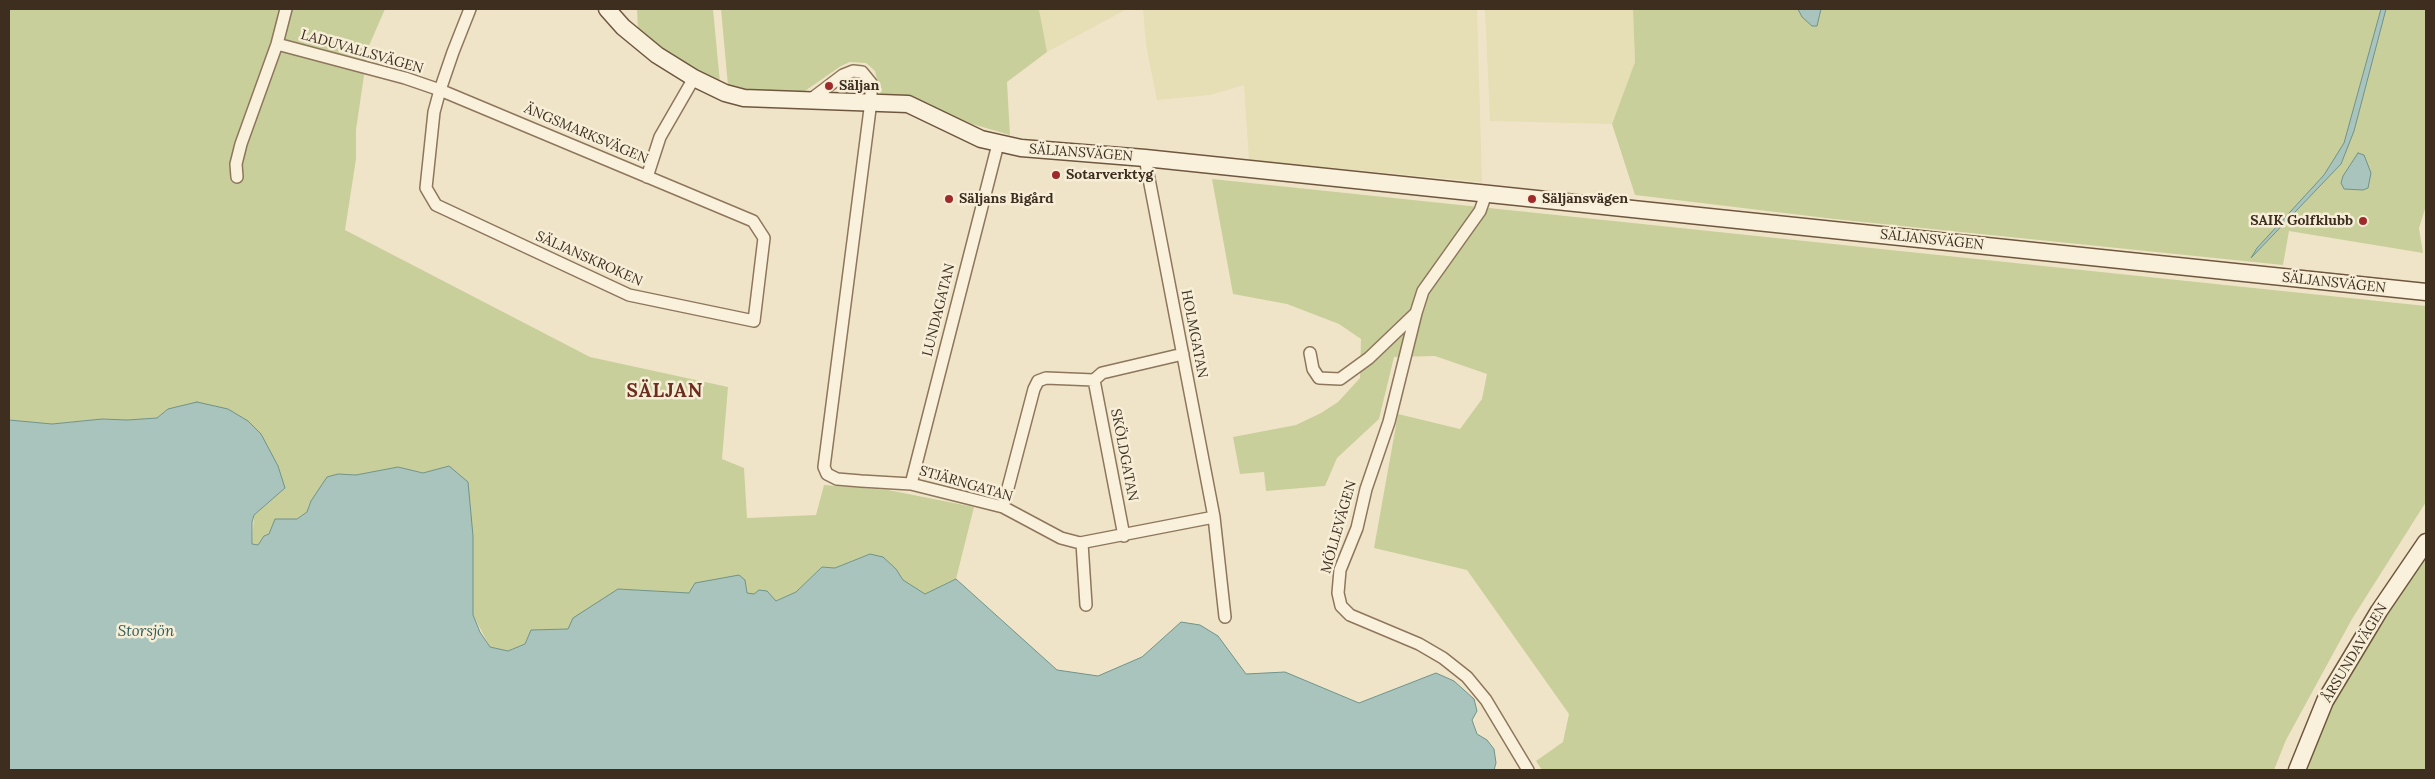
<!DOCTYPE html>
<html>
<head>
<meta charset="utf-8">
<style>
  body { margin:0 }
  #map { position:relative; width:2435px; height:779px; overflow:hidden; background:#f0e4c8; font-family:Lora,serif }
  canvas { display:block }
  .frame { position:absolute; inset:0; border:10px solid #3d2e20; pointer-events:none }
</style>
</head>
<body>
<div id="map">
<canvas width="2435" height="779"></canvas>
<div class="frame"></div>
</div>
<script>
const context = document.querySelector('canvas').getContext('2d');
context.lineJoin = 'round';
function paint(path, color) {
  context.fillStyle = color;
  context.fill(path, 'evenodd');
}
function shape(rows) {
  const path = new Path2D();
  for (const r of rows) {
    path.moveTo(r[0], r[1]);
    for (let i = 2; i < r.length; i += 2) path.lineTo(r[i], r[i + 1]);
  }
  return path;
}
function trace(path, color, width, dash) {
  context.strokeStyle = color;
  context.lineWidth = width;
  context.lineCap = dash ? 'butt' : 'round';
  context.setLineDash(dash || []);
  context.stroke(path);
}
function label(font, color, halo, rows, align = 'center') {
  context.font = font + ' Lora,serif';
  context.lineWidth = 5;
  context.setLineDash([]);
  context.textBaseline = 'middle';
  context.strokeStyle = halo;
  context.fillStyle = color;
  for (const [text, x, y, turn = 0] of rows) {
    context.save();
    context.translate(x, y);
    context.rotate((+turn || 0) * Math.PI / 180);
    context.textAlign = isNaN(turn) ? turn : align;
    if (halo) context.strokeText(text, 0, 0);
    context.fillText(text, 0, 0);
    context.restore();
  }
}
paint(shape([
  [1039,9,1127,9,1047,52],
  [1143,9,1477,9,1482,182,1249,160,1244,85,1210,95,1157,100,1146,45],
  [1485,9,1633,9,1635,62,1612,124,1490,121]
]), '#e6deb5');
paint(shape([
  [9,9,385,9,368,48,356,130,356,159,345,230,590,357,728,387,722,459,744,468,747,518,816,515,824,485,888,490,974,507,956,579,925,595,903,580,896,569,870,554,835,568,822,567,796,592,776,601,747,593,745,580,689,593,618,589,568,629,531,630,525,644,508,651,490,647,473,615,473,536,470,514,449,466,423,473,398,467,356,475,338,474,311,501,307,512,297,519,276,519,269,534,264,536,258,545,252,544,254,515,285,488,168,409,157,418,127,420,102,419,52,424,9,420],
  [637,9,713,9,720,83,682,66,638,31],
  [721,9,1039,9,1047,52,1007,82,1010,135,972,124,915,99,880,93,875,71,866,63,850,62,841,66,802,93,738,89,728,86],
  [1633,9,2426,9,2426,206,2419,228,2423,253,2289,231,2283,265,1834,219,1635,195,1612,124,1635,62],
  [1212,179,2426,306,2426,502,2352,619,2286,740,2274,770,1542,770,1536,761,1563,742,1569,714,1467,570,1374,548,1398,414,1460,429,1482,399,1487,374,1435,356,1394,357,1379,419,1337,458,1325,486,1266,491,1264,472,1240,474,1233,437,1296,425,1321,413,1338,402,1360,378,1361,339,1339,324,1287,304,1233,294],
  [2426,551,2426,770,2300,770,2333,702,2389,606]
]), '#c9cf9b');
const water = shape([
  [1798,9,1821,9,1817,26,1812,26,1802,17,1798,9],
  [2381,9,2386,9,2354,131,2341,164,2251,258,2257,248,2324,175,2344,143,2381,9],
  [2358,153,2364,155,2371,173,2368,188,2363,190,2344,189,2341,183,2343,176,2358,153],
  [197,402,228,409,248,421,261,434,278,466,285,488,254,515,252,522,252,544,258,545,264,536,269,534,275,519,297,519,307,512,311,501,327,477,338,474,356,475,398,467,423,473,449,466,468,482,473,536,473,615,480,632,490,647,508,651,525,644,531,630,568,629,573,618,618,589,689,593,695,583,739,575,745,580,747,593,754,594,759,590,767,591,776,601,796,592,822,567,835,568,870,554,883,557,896,569,903,580,925,594,956,579,1057,670,1098,676,1142,657,1181,622,1200,625,1218,636,1246,674,1285,672,1359,703,1436,673,1454,681,1474,699,1477,711,1472,720,1477,734,1487,740,1494,749,1496,763,1494,770,9,770,9,420,52,424,102,419,127,420,157,418,168,409,197,402]
]);
paint(water, '#a9c4bc');
trace(water, '#6f938a', 1);
const street = shape([
  [277,44,405,78,440,90,753,221,764,238,754,321,629,295,436,205,426,188,434,112,440,90,453,52,470,9],
  [810,100,843,75,853,71,862,72,871,83,871,101,824,467,827,474,837,479,861,481,911,484,1003,507,1061,538,1080,543,1214,517,1225,617],
  [1145,158,1214,517],
  [237,177,236,164,241,144,277,44,286,9],
  [647,177,660,137,694,78],
  [1486,194,1480,211,1423,291,1416,313,1389,422,1366,489,1357,528,1340,570,1338,593,1341,606,1350,615,1419,644,1443,658,1467,677,1486,700,1528,770],
  [1310,353,1313,369,1319,378,1340,379,1369,358,1416,313],
  [1094,380,1124,536],
  [911,484,998,144],
  [1003,507,1034,389,1038,381,1046,378,1094,380,1102,373,1183,354],
  [1082,543,1086,605]
]);
const secondary = shape([
  [607,9,623,27,657,55,694,78,725,93,744,98,908,104,981,139,1021,148,1145,158,2426,292],
  [2297,770,2325,701,2379,611,2426,542]
]);
trace(street, '#8d765c', 14);
trace(secondary, '#6f573f', 19);
trace(street, '#faf1dc', 11);
trace(secondary, '#faf1dc', 16);
for (const [x, y, r, color] of [
  [829,86,5,"#9e2a2b"],
  [1056,175,5,"#9e2a2b"],
  [949,199,5,"#9e2a2b"],
  [1532,199,5,"#9e2a2b"],
  [2363,221,5,"#9e2a2b"]
]) {
  const dot = new Path2D();
  dot.arc(x, y, r, 0, 2 * Math.PI);
  context.fillStyle = color;
  context.fill(dot);
  trace(dot, '#f7eed8', 2);
}
label('14px', '#3d2e20', '#f7eed8', [
  ["LADUVALLSVÄGEN",362,52,16],
  ["ÄNGSMARKSVÄGEN",586,134,23],
  ["SÄLJANSVÄGEN",1081,153,4],
  ["SÄLJANSVÄGEN",1932,240,6],
  ["SÄLJANSKROKEN",589,259,24],
  ["SÄLJANSVÄGEN",2334,283,6],
  ["LUNDAGATAN",939,310,-76],
  ["HOLMGATAN",1194,334,79],
  ["SKÖLDGATAN",1124,455,79],
  ["STJÄRNGATAN",966,484,16],
  ["MÖLLEVÄGEN",1339,527,-74],
  ["ÅRSUNDAVÄGEN",2355,653,-59]
]);
label('bold 14px', '#3d2e20', '#f7eed8', [
  ["Säljan",839,86],
  ["Sotarverktyg",1066,175],
  ["Säljans Bigård",959,199],
  ["Säljansvägen",1542,199],
  ["SAIK Golfklubb",2353,221,"right"]
], 'left');
label('italic 15px', '#2f5d5a', '#f7eed8', [
  ["Storsjön",146,632]
]);
context.letterSpacing = '1px';
label('bold 19px', '#6b2e1e', '#f7eed8', [
  ["SÄLJAN",665,392]
]);
context.letterSpacing = '0px';
</script>
</body>
</html>
